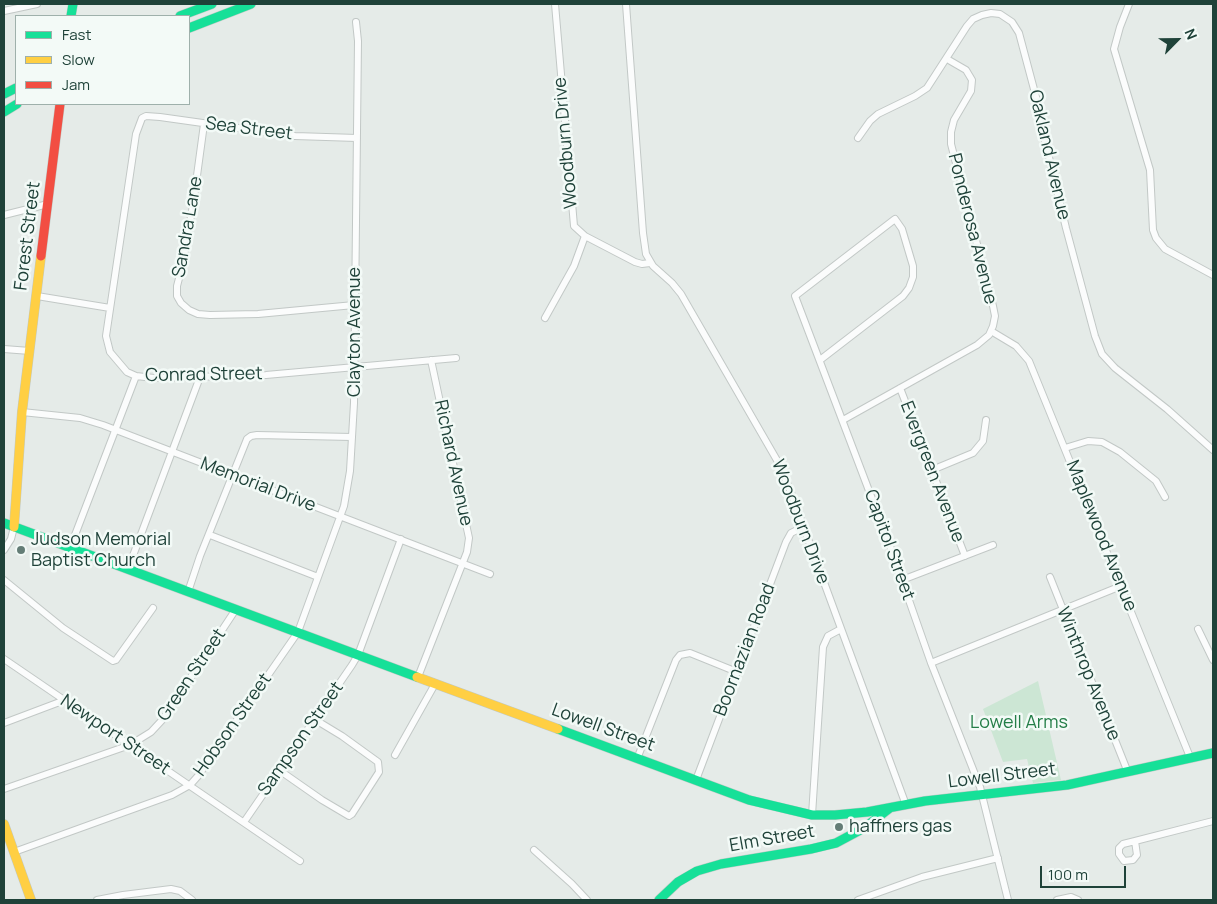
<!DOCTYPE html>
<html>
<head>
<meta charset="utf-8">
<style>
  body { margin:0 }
  #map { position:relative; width:1217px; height:904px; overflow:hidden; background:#e5ebe8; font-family:Manrope,sans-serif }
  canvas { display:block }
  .frame { position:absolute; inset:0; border:5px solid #1f4239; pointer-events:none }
  .legend { position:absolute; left:15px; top:15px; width:175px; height:90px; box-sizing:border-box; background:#f3faf7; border:1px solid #9eb0ab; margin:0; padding:6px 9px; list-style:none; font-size:15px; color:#1f4239 }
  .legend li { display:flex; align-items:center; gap:10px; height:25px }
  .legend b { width:25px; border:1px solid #9eb0ab }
  .north { position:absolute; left:1152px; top:15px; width:50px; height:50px; -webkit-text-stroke:4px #f3faf7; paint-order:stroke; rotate:67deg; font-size:14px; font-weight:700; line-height:20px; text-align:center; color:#1f4239 }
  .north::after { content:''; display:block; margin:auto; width:18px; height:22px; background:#1f4239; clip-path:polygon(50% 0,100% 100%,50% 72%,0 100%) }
  .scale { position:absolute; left:1040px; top:866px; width:86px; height:22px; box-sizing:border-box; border:2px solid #1f4239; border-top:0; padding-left:6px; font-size:15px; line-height:18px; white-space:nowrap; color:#1f4239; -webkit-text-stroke:4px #f3faf7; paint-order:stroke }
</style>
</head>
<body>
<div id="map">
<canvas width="1217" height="904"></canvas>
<div class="frame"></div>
<ul class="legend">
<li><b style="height:6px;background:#16e098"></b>Fast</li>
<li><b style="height:6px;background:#ffcf43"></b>Slow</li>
<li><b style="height:6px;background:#f24e42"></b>Jam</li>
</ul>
<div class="north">N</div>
<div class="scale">100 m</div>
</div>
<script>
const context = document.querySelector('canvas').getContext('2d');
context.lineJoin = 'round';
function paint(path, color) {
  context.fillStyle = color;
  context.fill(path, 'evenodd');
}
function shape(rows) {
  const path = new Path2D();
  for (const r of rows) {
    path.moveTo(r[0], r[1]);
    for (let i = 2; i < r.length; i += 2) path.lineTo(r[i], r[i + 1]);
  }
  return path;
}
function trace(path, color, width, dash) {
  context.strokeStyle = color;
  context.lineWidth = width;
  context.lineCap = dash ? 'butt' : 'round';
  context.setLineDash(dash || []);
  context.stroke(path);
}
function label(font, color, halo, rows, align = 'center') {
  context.font = font + ' Manrope,sans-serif';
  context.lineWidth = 5;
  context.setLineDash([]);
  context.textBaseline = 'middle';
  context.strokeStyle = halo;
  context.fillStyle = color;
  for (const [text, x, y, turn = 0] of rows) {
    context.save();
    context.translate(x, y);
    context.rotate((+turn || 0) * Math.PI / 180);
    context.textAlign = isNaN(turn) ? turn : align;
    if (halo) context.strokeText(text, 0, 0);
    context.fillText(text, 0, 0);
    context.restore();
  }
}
paint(shape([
  [1038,681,1061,780,1033,783,1027,759,1003,762,983,709]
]), '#cce6d4');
const street = shape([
  [555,4,574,226,585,236,635,262,642,264,650,263],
  [626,4,643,233,646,254,653,266,672,283,681,294,778,462,790,490,906,805],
  [1129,4,1120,27,1114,49,1150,170,1153,230,1156,238,1165,249,1213,275],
  [4,11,37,4],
  [204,124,193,205,182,267,177,286,177,296,181,303,189,310,198,314,210,315,258,314,354,305],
  [357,138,295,136,160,117,146,116,142,118,136,134,106,336,110,352,127,372,136,376,154,378,266,375,456,358],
  [858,138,870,121,878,114,915,96,927,88,967,26,973,19,982,15,991,13,1000,14,1012,22,1019,33,1039,108,1041,124,1066,228,1095,336,1102,354,1115,368,1167,409,1213,450],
  [4,215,48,204],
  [37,296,110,308],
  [545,318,574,266,585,236],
  [991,331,1016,346,1029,361,1190,757],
  [4,349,30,351],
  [820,360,903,296,909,288,913,277,913,266,902,229,895,219,795,296,890,546,931,663,980,787,1008,900],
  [900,388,965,556],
  [22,412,80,418,103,425,490,574],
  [843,420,977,345,989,335,993,326,995,316,993,306,951,144,951,132,954,120,971,91,972,80,966,70,947,59],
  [1065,448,1088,441,1102,442,1120,452,1156,481,1165,497],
  [932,470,973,453,983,441,986,420],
  [210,535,318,577],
  [70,548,136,376],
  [4,550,11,539,14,527],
  [128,569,200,377],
  [1050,577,1127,770],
  [4,580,63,628,113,661,116,660,153,608],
  [902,580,993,545],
  [188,592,200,556,247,439,251,436,257,435,352,437],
  [1198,629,1213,660],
  [4,659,300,861],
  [931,663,1121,586],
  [418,677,467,552,469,538,431,360],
  [4,723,65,700],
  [395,755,435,684],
  [637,759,676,660,680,655,690,653,737,672],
  [279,770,322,800,349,816,352,814,379,772,378,762,342,736,314,719],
  [696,780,786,542,791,533,803,527],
  [4,789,130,745,151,732,164,718,236,609],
  [812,815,823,647,828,636,841,629],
  [244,822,352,665,358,655,401,539],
  [1135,841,1137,855,1133,860,1124,861,1119,854,1119,848,1123,844,1135,841,1213,821],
  [534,850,572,884,587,900],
  [14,852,172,795,190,785,198,776,298,632,344,506,350,471,354,403,358,41,356,22],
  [97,900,123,895,171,889,180,891,192,900],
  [858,900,922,877,998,858],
  [1057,900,1071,897,1078,900]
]);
const fast = shape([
  [71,16,73,4],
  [180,16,212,4],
  [189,28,251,4],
  [4,94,16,88],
  [4,112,17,104],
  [4,523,417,677],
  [558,729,749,800,812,815,835,815,867,812,925,801,1067,785,1213,753],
  [659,900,678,882,697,871,721,864,811,849,836,843,864,828,890,808]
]);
const slow = shape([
  [14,527,22,412,41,256],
  [417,677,558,729],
  [4,824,31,900]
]);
const jam = shape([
  [41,256,60,104]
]);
trace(street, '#c2c8c6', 8);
trace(fast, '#c0c9c5', 10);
trace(slow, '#c0c9c5', 10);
trace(jam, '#c0c9c5', 10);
trace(street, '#fbfcfc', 6);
trace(fast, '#16e098', 9);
trace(slow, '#ffcf43', 9);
trace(jam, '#f24e42', 9);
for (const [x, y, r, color] of [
  [21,550,5,"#647d76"],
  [839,827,5,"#647d76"]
]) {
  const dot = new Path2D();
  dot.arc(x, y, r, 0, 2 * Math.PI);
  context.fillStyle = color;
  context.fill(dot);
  trace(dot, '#f3faf7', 2);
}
label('18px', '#1f4239', '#f3faf7', [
  ["Sea Street",249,129,7],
  ["Woodburn Drive",566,143,-95],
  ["Oakland Avenue",1049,155,77],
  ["Sandra Lane",188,227,-80],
  ["Ponderosa Avenue",972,229,76],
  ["Forest Street",28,236,-83],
  ["Clayton Avenue",355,332,-90],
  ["Conrad Street",204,375,-1],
  ["Richard Avenue",453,463,78],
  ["Evergreen Avenue",932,472,69],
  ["Memorial Drive",258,485,21],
  ["Woodburn Drive",800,522,69],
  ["Maplewood Avenue",1101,536,68],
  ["Capitol Street",889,545,70],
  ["Boornazian Road",745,650,-69],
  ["Winthrop Avenue",1088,674,68],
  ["Green Street",192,675,-56],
  ["Hobson Street",233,725,-55],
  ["Lowell Street",603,728,20],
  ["Newport Street",115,735,34],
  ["Sampson Street",301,739,-55],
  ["Lowell Street",1002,776,-7],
  ["Elm Street",772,839,-10]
]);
label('18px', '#1f4239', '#f3faf7', [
  ["Judson Memorial",31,540],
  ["Baptist Church",31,561],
  ["haffners gas",849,827]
], 'left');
label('18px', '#247e48', '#f3faf7', [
  ["Lowell Arms",1019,723]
]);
</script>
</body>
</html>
